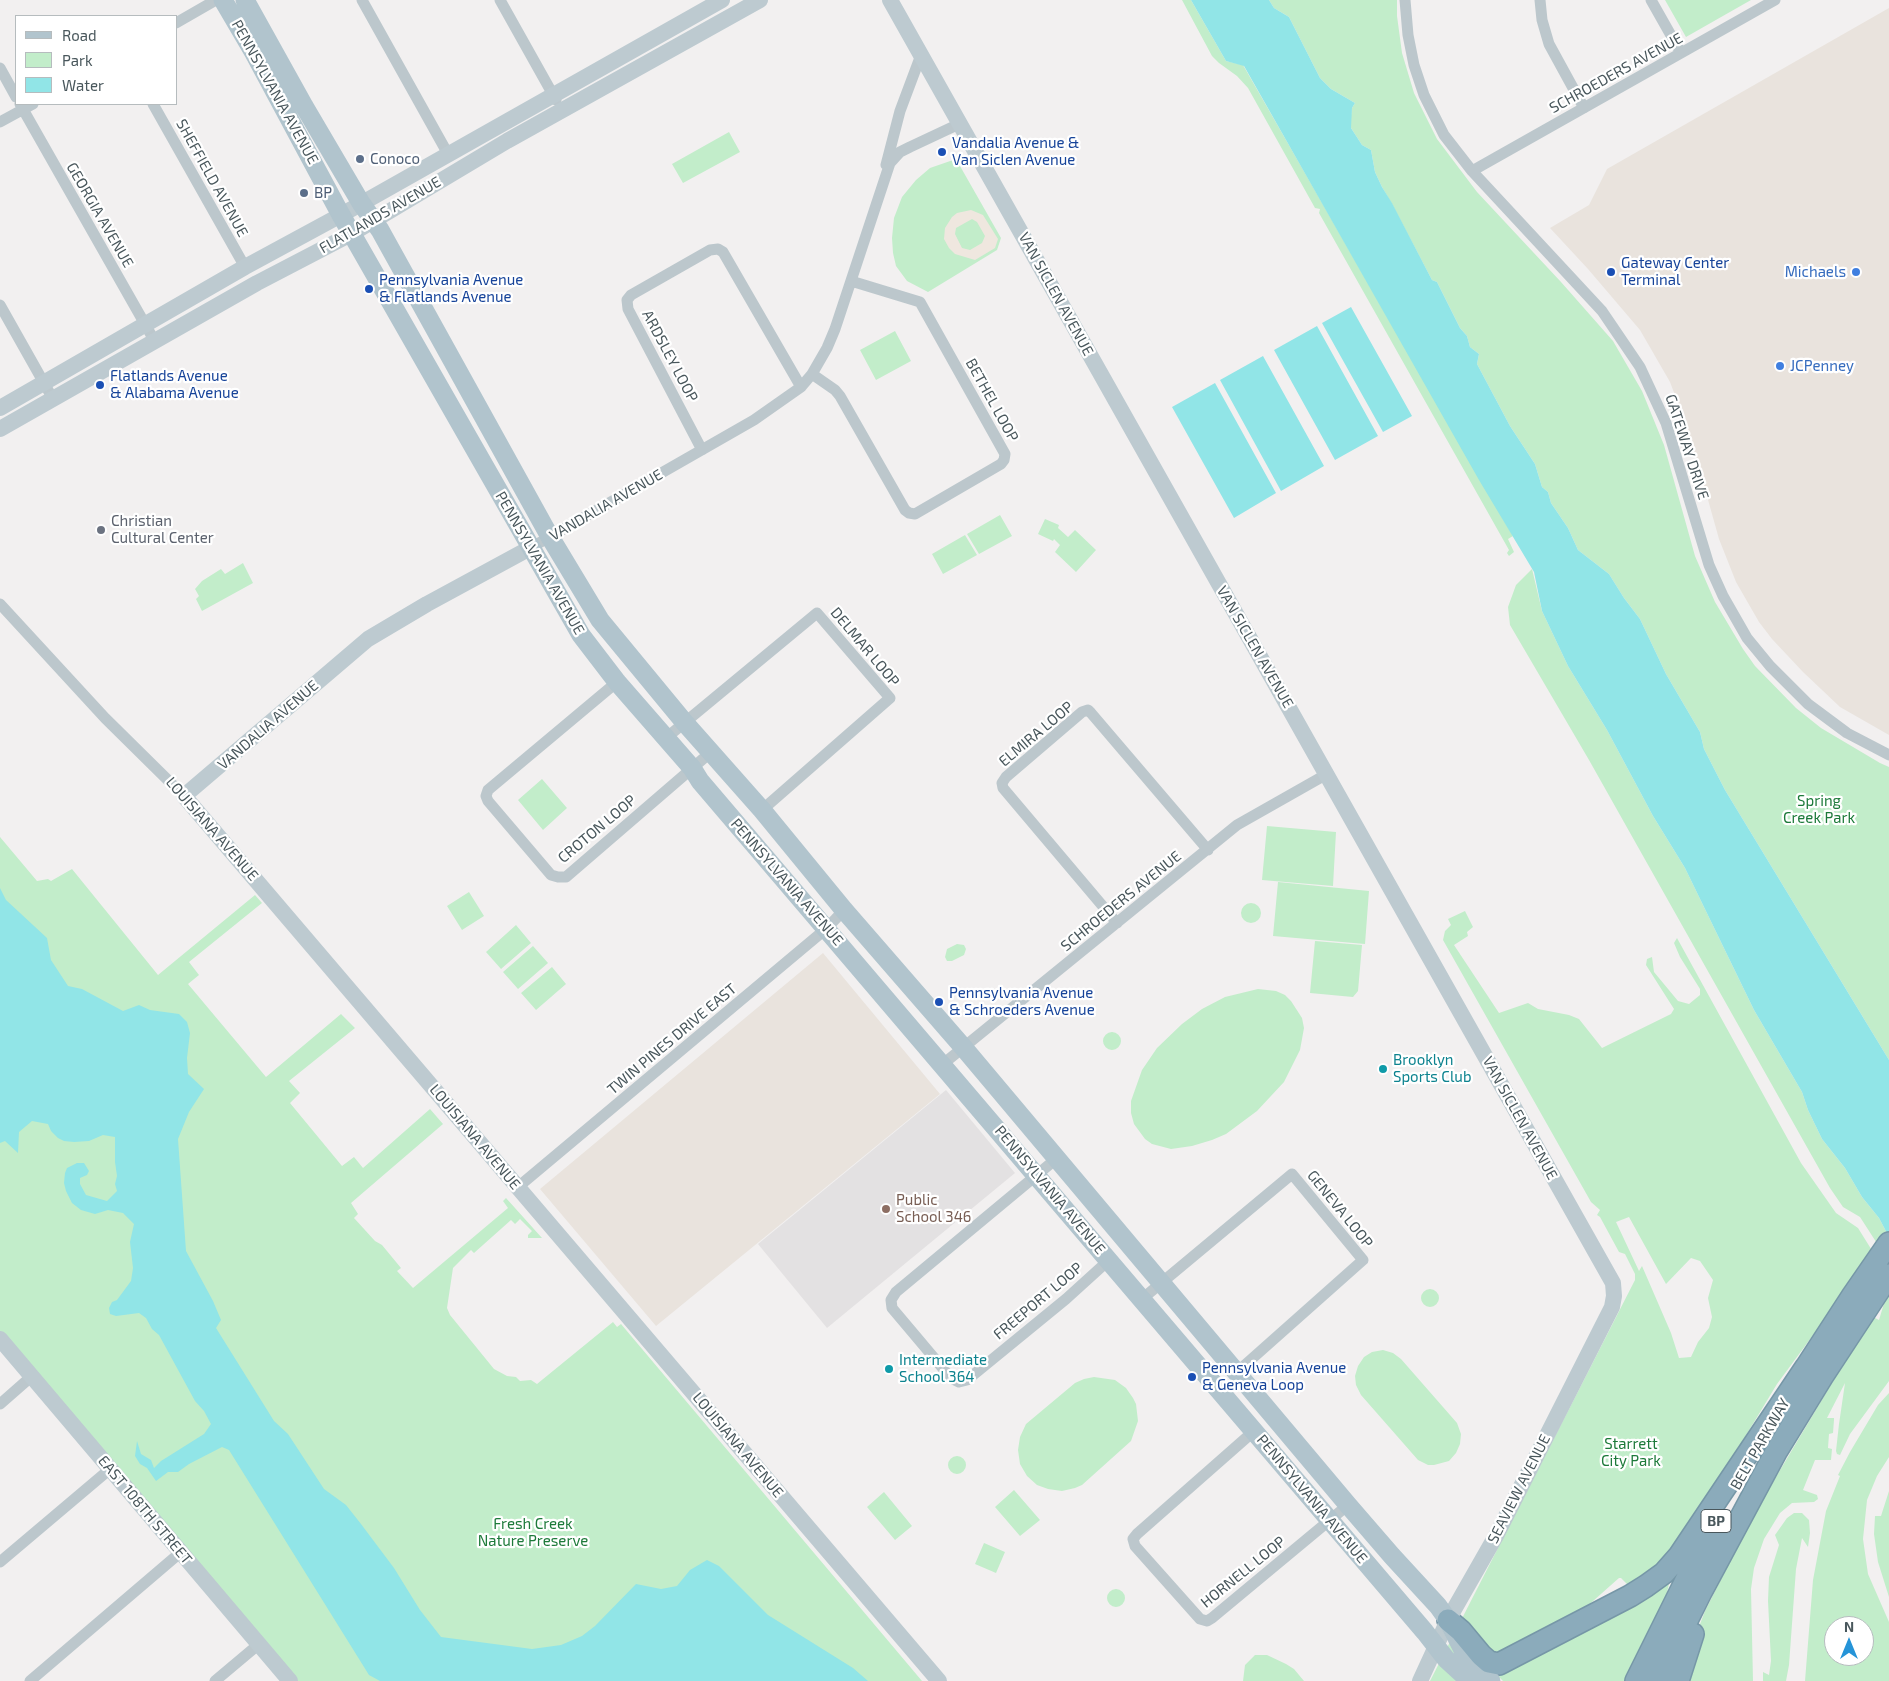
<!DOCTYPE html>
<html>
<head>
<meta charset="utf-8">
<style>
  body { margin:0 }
  #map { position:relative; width:1889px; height:1681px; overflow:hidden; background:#f2f0f0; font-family:"Exo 2",sans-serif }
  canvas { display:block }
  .legend { position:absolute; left:15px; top:15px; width:162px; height:90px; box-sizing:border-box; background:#fff; border:1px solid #b6bcbe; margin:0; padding:6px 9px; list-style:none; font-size:15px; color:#49575c }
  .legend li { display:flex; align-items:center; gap:10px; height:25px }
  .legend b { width:25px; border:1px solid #b6bcbe }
  .north { position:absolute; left:1824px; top:1616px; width:50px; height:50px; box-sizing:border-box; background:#fff; border:1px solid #b6bcbe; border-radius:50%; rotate:0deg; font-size:14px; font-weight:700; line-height:20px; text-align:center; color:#49575c }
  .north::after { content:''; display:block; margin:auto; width:18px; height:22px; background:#2594d8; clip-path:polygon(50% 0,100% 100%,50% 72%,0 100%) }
</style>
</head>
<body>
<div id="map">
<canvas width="1889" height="1681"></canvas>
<ul class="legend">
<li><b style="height:6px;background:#b1c4cd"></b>Road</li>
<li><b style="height:14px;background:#c2edca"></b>Park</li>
<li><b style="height:14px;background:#91e5e7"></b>Water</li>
</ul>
<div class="north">N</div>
</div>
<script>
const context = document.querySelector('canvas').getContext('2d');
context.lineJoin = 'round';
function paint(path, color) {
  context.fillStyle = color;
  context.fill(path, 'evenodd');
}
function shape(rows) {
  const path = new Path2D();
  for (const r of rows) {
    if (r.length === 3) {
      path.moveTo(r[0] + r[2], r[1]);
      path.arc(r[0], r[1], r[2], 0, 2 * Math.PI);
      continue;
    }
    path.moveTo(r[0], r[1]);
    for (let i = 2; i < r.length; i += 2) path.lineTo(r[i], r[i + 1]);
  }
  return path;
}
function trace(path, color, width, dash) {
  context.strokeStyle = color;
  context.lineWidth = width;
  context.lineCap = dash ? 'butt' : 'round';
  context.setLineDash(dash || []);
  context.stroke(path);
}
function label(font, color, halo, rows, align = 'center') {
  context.font = font + ' "Exo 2",sans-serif';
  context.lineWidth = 4.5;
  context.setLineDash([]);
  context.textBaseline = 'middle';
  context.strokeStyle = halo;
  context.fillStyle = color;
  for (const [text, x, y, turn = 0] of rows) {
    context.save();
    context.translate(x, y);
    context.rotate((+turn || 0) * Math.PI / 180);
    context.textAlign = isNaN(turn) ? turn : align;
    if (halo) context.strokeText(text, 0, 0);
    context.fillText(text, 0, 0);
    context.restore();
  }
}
paint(shape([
  [1889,8,1889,735,1840,707,1803,672,1772,639,1759,622,1736,582,1719,539,1689,432,1670,382,1640,330,1588,269,1550,228,1589,205,1607,169],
  [823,953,940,1094,656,1326,540,1189]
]), '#e9e3dd');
paint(shape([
  [946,1090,1015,1173,827,1328,758,1244]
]), '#e3e1e2');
paint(shape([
  [1182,0,1191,0,1226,61,1243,65,1513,536,1508,539,1514,552,1509,556,1507,553,1509,550,1319,213,1320,209,1315,208,1248,88,1237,76,1219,63,1212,56],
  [1269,0,1397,0,1397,16,1402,53,1414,93,1437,139,1477,192,1561,282,1613,341,1642,391,1664,445,1695,556,1715,602,1743,649,1755,666,1796,708,1821,728,1880,763,1889,767,1889,1060,1725,790,1704,749,1700,732,1666,674,1640,619,1624,598,1609,574,1578,550,1568,528,1551,503,1548,492,1542,487,1535,464,1510,426,1477,364,1479,354,1470,347,1467,336,1460,328,1437,282,1432,280,1392,204,1382,187,1375,172,1371,150,1362,145,1351,128,1351,115,1352,108,1355,103,1331,89,1320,78,1289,17,1274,8],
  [1665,0,1751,0,1686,37],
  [729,132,740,152,683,183,672,164],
  [956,159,1001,238,997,250,928,292,907,281,896,266,893,253,892,238,894,218,902,197,916,180,930,168],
  [895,331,911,361,876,380,860,350],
  [1000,515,1012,536,979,554,967,534],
  [1045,519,1059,525,1058,528,1068,537,1075,530,1096,550,1076,572,1055,552,1060,545,1054,539,1053,541,1038,534],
  [965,535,977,555,943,574,932,554],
  [243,563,253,583,202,611,196,599,199,596,195,589,202,581,221,569,225,574],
  [1532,569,1542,611,1568,666,1607,730,1653,816,1685,868,1754,1010,1802,1092,1808,1110,1822,1139,1845,1168,1862,1197,1879,1218,1889,1237,1889,1262,1860,1217,1843,1207,1830,1188,1589,760,1510,625,1508,607,1516,585],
  [542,779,567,808,543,830,518,800],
  [1267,826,1336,832,1333,886,1262,880],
  [0,837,37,881,48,879,51,881,72,869,158,975,255,895,262,903,189,962,199,975,188,984,266,1077,341,1014,355,1028,289,1081,300,1093,290,1103,342,1166,354,1157,363,1168,430,1109,443,1124,351,1203,358,1214,354,1218,375,1241,382,1245,401,1268,397,1271,413,1288,508,1208,503,1201,506,1198,542,1238,528,1238,528,1235,532,1231,520,1219,515,1224,511,1220,474,1253,471,1250,453,1268,447,1308,450,1315,494,1369,507,1376,516,1377,520,1381,531,1380,537,1384,613,1322,617,1327,621,1324,922,1681,848,1681,594,1642,532,1654,439,1640,316,1492,209,1328,179,1251,112,1013,66,990,0,912],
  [1278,882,1369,891,1365,944,1273,936],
  [469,892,484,916,462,930,447,906],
  [1251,913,10],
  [1465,911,1473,927,1467,932,1468,936,1454,945,1499,1013,1528,1003,1538,1009,1569,1015,1579,1019,1602,1048,1671,1014,1674,1009,1646,965,1647,959,1652,957,1654,972,1678,1001,1689,1004,1700,995,1700,989,1680,957,1674,943,1677,938,1801,1163,1836,1213,1858,1228,1873,1252,1847,1289,1777,1384,1693,1523,1659,1566,1630,1587,1621,1578,1619,1578,1584,1609,1485,1681,1430,1681,1635,1280,1635,1274,1625,1254,1619,1252,1600,1217,1597,1215,1600,1210,1591,1202,1443,940,1445,931,1451,925,1448,919],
  [1629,1217,1666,1284,1691,1258,1700,1261,1713,1280,1708,1298,1712,1317,1709,1328,1698,1342,1691,1357,1679,1358,1671,1333,1642,1266,1639,1271,1616,1222],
  [516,925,531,943,501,969,486,952],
  [1315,941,1362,945,1358,991,1353,997,1310,993],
  [957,944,964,945,966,949,964,955,952,961,947,961,945,957,947,949],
  [533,946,548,963,518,989,503,972],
  [552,967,566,984,536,1010,521,993],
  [1258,989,1276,991,1285,995,1291,1001,1302,1018,1304,1028,1300,1050,1284,1082,1257,1111,1226,1134,1212,1140,1192,1146,1171,1149,1152,1144,1145,1139,1134,1124,1131,1113,1131,1101,1142,1070,1157,1048,1182,1024,1202,1009,1225,997],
  [1112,1041,9],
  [31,1117,115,1130,139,1223,152,1305,401,1681,293,1681,0,1338,0,1135],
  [1430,1298,9],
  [1889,1295,1889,1381,1850,1434,1840,1455,1837,1454,1836,1451,1839,1424,1845,1383,1827,1418,1834,1418,1834,1420,1833,1433,1829,1434,1828,1448,1832,1449,1831,1460,1815,1460,1803,1490,1817,1495,1818,1499,1814,1502,1792,1503,1780,1513,1764,1539,1754,1568,1751,1589,1753,1681,1682,1681,1689,1653,1705,1611,1754,1514,1836,1376,1848,1351,1871,1316,1879,1320,1885,1300],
  [1383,1350,1393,1353,1401,1359,1457,1423,1461,1434,1460,1444,1456,1453,1449,1461,1434,1465,1428,1465,1418,1460,1361,1395,1356,1385,1355,1376,1358,1366,1364,1357,1372,1352],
  [1094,1377,1115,1380,1126,1388,1133,1398,1136,1404,1138,1421,1131,1441,1082,1485,1075,1488,1062,1491,1048,1489,1037,1485,1027,1476,1020,1464,1018,1450,1020,1437,1026,1424,1075,1383,1084,1379],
  [1889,1393,1889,1457,1877,1476,1867,1500,1863,1539,1868,1574,1889,1622,1889,1681,1805,1681,1813,1580,1826,1511,1840,1476,1838,1475,1850,1452,1878,1405],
  [1834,1626,1864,1626,1864,1656,1834,1656],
  [957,1465,9],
  [1014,1490,1040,1520,1020,1536,995,1507],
  [1889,1491,1889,1597,1878,1562,1874,1534,1875,1516,1881,1516],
  [884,1492,912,1526,895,1540,867,1507],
  [1794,1513,1802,1513,1809,1520,1810,1533,1808,1547,1802,1538,1796,1569,1789,1665,1786,1681,1763,1681,1763,1672,1769,1675,1771,1661,1768,1601,1769,1577,1779,1545,1775,1535,1787,1518],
  [984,1543,1005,1552,996,1573,975,1564],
  [1660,1581,1669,1584,1667,1593,1625,1681,1503,1681,1499,1677,1497,1672],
  [1116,1598,9],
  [1255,1655,1267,1655,1286,1664,1294,1669,1304,1681,1243,1681,1245,1665]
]), '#c2edca');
paint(shape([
  [971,210,983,215,998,239,995,248,975,260,955,254,949,248,944,239,945,228,952,217,957,213],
  [972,219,977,222,985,236,982,243,970,250,962,248,955,234,956,228]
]), '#efe7df');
paint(shape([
  [1191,0,1269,0,1274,8,1289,17,1320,78,1331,89,1355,103,1352,108,1351,128,1362,145,1371,150,1375,172,1382,187,1392,203,1432,280,1437,282,1460,328,1467,336,1470,347,1479,354,1477,364,1510,426,1535,464,1542,487,1548,492,1551,503,1568,528,1578,550,1609,574,1624,598,1640,619,1666,674,1700,732,1704,749,1725,790,1889,1060,1889,1237,1879,1218,1862,1197,1845,1168,1822,1139,1808,1110,1802,1092,1754,1010,1685,868,1653,816,1607,730,1568,666,1542,611,1534,572,1479,480,1244,66,1226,61],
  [1351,307,1412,416,1383,432,1322,323],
  [1317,326,1378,436,1335,460,1274,350],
  [1263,356,1324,466,1281,491,1220,380],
  [1215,383,1276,493,1234,518,1172,407],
  [0,888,6,900,47,938,51,960,68,986,82,989,123,1011,139,1005,150,1010,179,1014,187,1022,190,1033,187,1058,188,1074,204,1089,189,1112,178,1139,186,1251,213,1301,221,1320,216,1328,274,1421,288,1434,324,1489,346,1505,361,1524,394,1568,420,1610,441,1637,532,1649,561,1645,582,1636,595,1626,636,1584,661,1589,677,1586,690,1570,707,1560,719,1566,768,1615,853,1668,868,1681,380,1681,369,1675,229,1450,222,1447,189,1464,178,1472,168,1472,156,1481,147,1468,140,1464,135,1456,137,1441,141,1454,151,1460,154,1468,161,1461,204,1434,211,1424,204,1411,195,1401,159,1335,152,1329,146,1318,139,1313,116,1316,110,1314,109,1308,112,1302,117,1300,131,1281,133,1268,130,1242,134,1224,123,1213,108,1210,95,1214,81,1210,72,1203,66,1191,64,1183,65,1173,67,1168,77,1163,84,1163,89,1171,87,1175,80,1178,80,1184,86,1195,107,1201,117,1191,115,1184,117,1176,115,1162,115,1137,103,1135,89,1141,74,1142,64,1141,58,1138,51,1131,48,1124,32,1121,19,1132,18,1153,5,1141,0,1143]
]), '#91e5e7');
const highway = shape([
  [1799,1378,1853,1295,1889,1243],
  [1448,1620,1461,1631,1481,1655,1489,1662,1499,1664,1630,1596,1646,1586,1664,1573,1679,1556,1806,1367],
  [1636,1681,1713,1526],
  [1657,1681,1701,1592,1776,1452,1822,1377,1889,1275],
  [1678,1681,1693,1634]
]);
trace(highway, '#7697a7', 24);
trace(shape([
  [362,0,448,154],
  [500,0,556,100],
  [1405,0,1408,35,1414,65,1424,95,1444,135,1472,171,1602,311,1640,367,1666,423,1709,565,1723,596,1747,638,1770,666,1808,704,1847,733,1889,755],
  [1540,0,1542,20,1549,44,1584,108],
  [1651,0,1681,53],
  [176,23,216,0],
  [0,68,16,97],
  [20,104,154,340],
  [153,104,245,267],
  [0,122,33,104],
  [886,165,900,111,921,55],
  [1472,171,1775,0],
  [0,305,53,399],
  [812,374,835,390,840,396,905,510,909,513,915,514,1001,464,1004,460,1005,454,920,302,851,281],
  [702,450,628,309,627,300,631,295,710,250,718,249,723,252,801,387],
  [532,547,754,420,801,387,812,374,827,348,835,329,890,163,900,152,910,147,959,124],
  [0,604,105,718,184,796],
  [617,682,488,790,486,796,488,801,551,875,558,877,566,877,711,752],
  [666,738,817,613,890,698,762,810],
  [1117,923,1003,788,1002,783,1006,777,1082,712,1088,710,1091,713,1208,850],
  [943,1064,1237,825,1327,774],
  [1056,1159,896,1292,891,1300,892,1308,951,1378,959,1382,967,1380,1066,1299,1109,1260],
  [518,1187,827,928,844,910],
  [1142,1299,1292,1174,1363,1260,1237,1372],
  [0,1404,32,1376],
  [1254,1431,1137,1534,1133,1539,1135,1546,1200,1619,1207,1621,1212,1618,1348,1505],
  [0,1562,110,1469],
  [30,1681,181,1552],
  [215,1681,259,1644]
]), '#bcc7cc', 11);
trace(shape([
  [890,0,1613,1283,1614,1296,1612,1307,1497,1534,1448,1620,1420,1681],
  [0,408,245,267,341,215,722,0],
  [0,429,257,283,353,233,507,141,760,0],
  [532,547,427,604,368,639,184,796,939,1681],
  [0,1339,290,1681]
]), '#bdcad0', 16);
trace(shape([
  [223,0,254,53,341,215,581,635,617,682,692,768,700,781,1425,1632,1446,1659,1470,1681],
  [245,0,304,106,361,203,380,230,550,537,600,620,685,723,762,810,844,910,963,1047,1348,1505,1392,1556,1438,1606,1448,1620,1466,1656,1491,1681]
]), '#b1c4cd', 19);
trace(highway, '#8babbb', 21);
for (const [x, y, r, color] of [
  [942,152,5,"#1a4fb4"],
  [360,159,5,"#5c6f8a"],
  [304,193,5,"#5c6f8a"],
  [1611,272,5,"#1a4fb4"],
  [1856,272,5,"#3f7fe0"],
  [369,289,5,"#1a4fb4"],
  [1780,366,5,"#3f7fe0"],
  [100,385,5,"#1a4fb4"],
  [101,530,5,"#6b7280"],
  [939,1002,5,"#1a4fb4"],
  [1383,1069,5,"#0f9aa8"],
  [886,1209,5,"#8d6e63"],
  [889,1369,5,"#0f9aa8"],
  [1192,1377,5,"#1a4fb4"]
]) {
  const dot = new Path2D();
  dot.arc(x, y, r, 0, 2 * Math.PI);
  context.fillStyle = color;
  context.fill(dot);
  trace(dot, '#fff', 2);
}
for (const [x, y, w] of [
  [1716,1521,30]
]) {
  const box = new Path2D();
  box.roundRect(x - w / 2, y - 11.5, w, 23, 4);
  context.fillStyle = '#fff';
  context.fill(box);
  trace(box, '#49575c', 1);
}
label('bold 14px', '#49575c', null, [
  ["BP",1716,1521]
]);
label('15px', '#49575c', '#fff', [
  ["SCHROEDERS AVENUE",1616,73,-29],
  ["PENNSYLVANIA AVENUE",275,92,61],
  ["SHEFFIELD AVENUE",212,178,61],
  ["GEORGIA AVENUE",100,215,60],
  ["FLATLANDS AVENUE",380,215,-30],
  ["VAN SICLEN AVENUE",1056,294,61],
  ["ARDSLEY LOOP",670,356,62],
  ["BETHEL LOOP",992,400,61],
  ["GATEWAY DRIVE",1687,447,72],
  ["VANDALIA AVENUE",606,505,-30],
  ["PENNSYLVANIA AVENUE",540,563,60],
  ["DELMAR LOOP",865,647,50],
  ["VAN SICLEN AVENUE",1255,647,60],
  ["VANDALIA AVENUE",268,725,-41],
  ["ELMIRA LOOP",1036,734,-40],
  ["LOUISIANA AVENUE",212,829,49],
  ["CROTON LOOP",597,829,-40],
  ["PENNSYLVANIA AVENUE",787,882,49],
  ["SCHROEDERS AVENUE",1121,901,-39],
  ["TWIN PINES DRIVE EAST",672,1039,-40],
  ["VAN SICLEN AVENUE",1520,1118,61],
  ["LOUISIANA AVENUE",475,1137,50],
  ["PENNSYLVANIA AVENUE",1050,1190,50],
  ["GENEVA LOOP",1340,1209,51],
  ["FREEPORT LOOP",1038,1301,-40],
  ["BELT PARKWAY",1760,1444,-60],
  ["LOUISIANA AVENUE",738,1445,50],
  ["SEAVIEW AVENUE",1519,1489,-63],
  ["PENNSYLVANIA AVENUE",1312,1499,50],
  ["EAST 108TH STREET",145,1510,50],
  ["HORNELL LOOP",1243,1572,-39]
]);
label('15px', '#164399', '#fff', [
  ["Vandalia Avenue &",952,143],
  ["Van Siclen Avenue",952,160],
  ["Gateway Center",1621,263],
  ["Terminal",1621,280],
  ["Pennsylvania Avenue",379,280],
  ["& Flatlands Avenue",379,297],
  ["Flatlands Avenue",110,376],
  ["& Alabama Avenue",110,393],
  ["Pennsylvania Avenue",949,993],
  ["& Schroeders Avenue",949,1010],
  ["Pennsylvania Avenue",1202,1368],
  ["& Geneva Loop",1202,1385]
], 'left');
label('15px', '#4e5e75', '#fff', [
  ["Conoco",370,159],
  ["BP",314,193]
], 'left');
label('15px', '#366cbe', '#fff', [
  ["Michaels",1846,272],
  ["JCPenney",1790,366,"left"]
], 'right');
label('15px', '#5b616d', '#fff', [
  ["Christian",111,521],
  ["Cultural Center",111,538]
], 'left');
label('15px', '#1d7a3a', '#fff', [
  ["Spring",1819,801],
  ["Creek Park",1819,818],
  ["Starrett",1631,1444],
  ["City Park",1631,1461],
  ["Fresh Creek",533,1524],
  ["Nature Preserve",533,1541]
]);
label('15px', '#0d838f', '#fff', [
  ["Brooklyn",1393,1060],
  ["Sports Club",1393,1077],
  ["Intermediate",899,1360],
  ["School 364",899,1377]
], 'left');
label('15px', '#785e54', '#fff', [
  ["Public",896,1200],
  ["School 346",896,1217]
], 'left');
</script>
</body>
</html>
